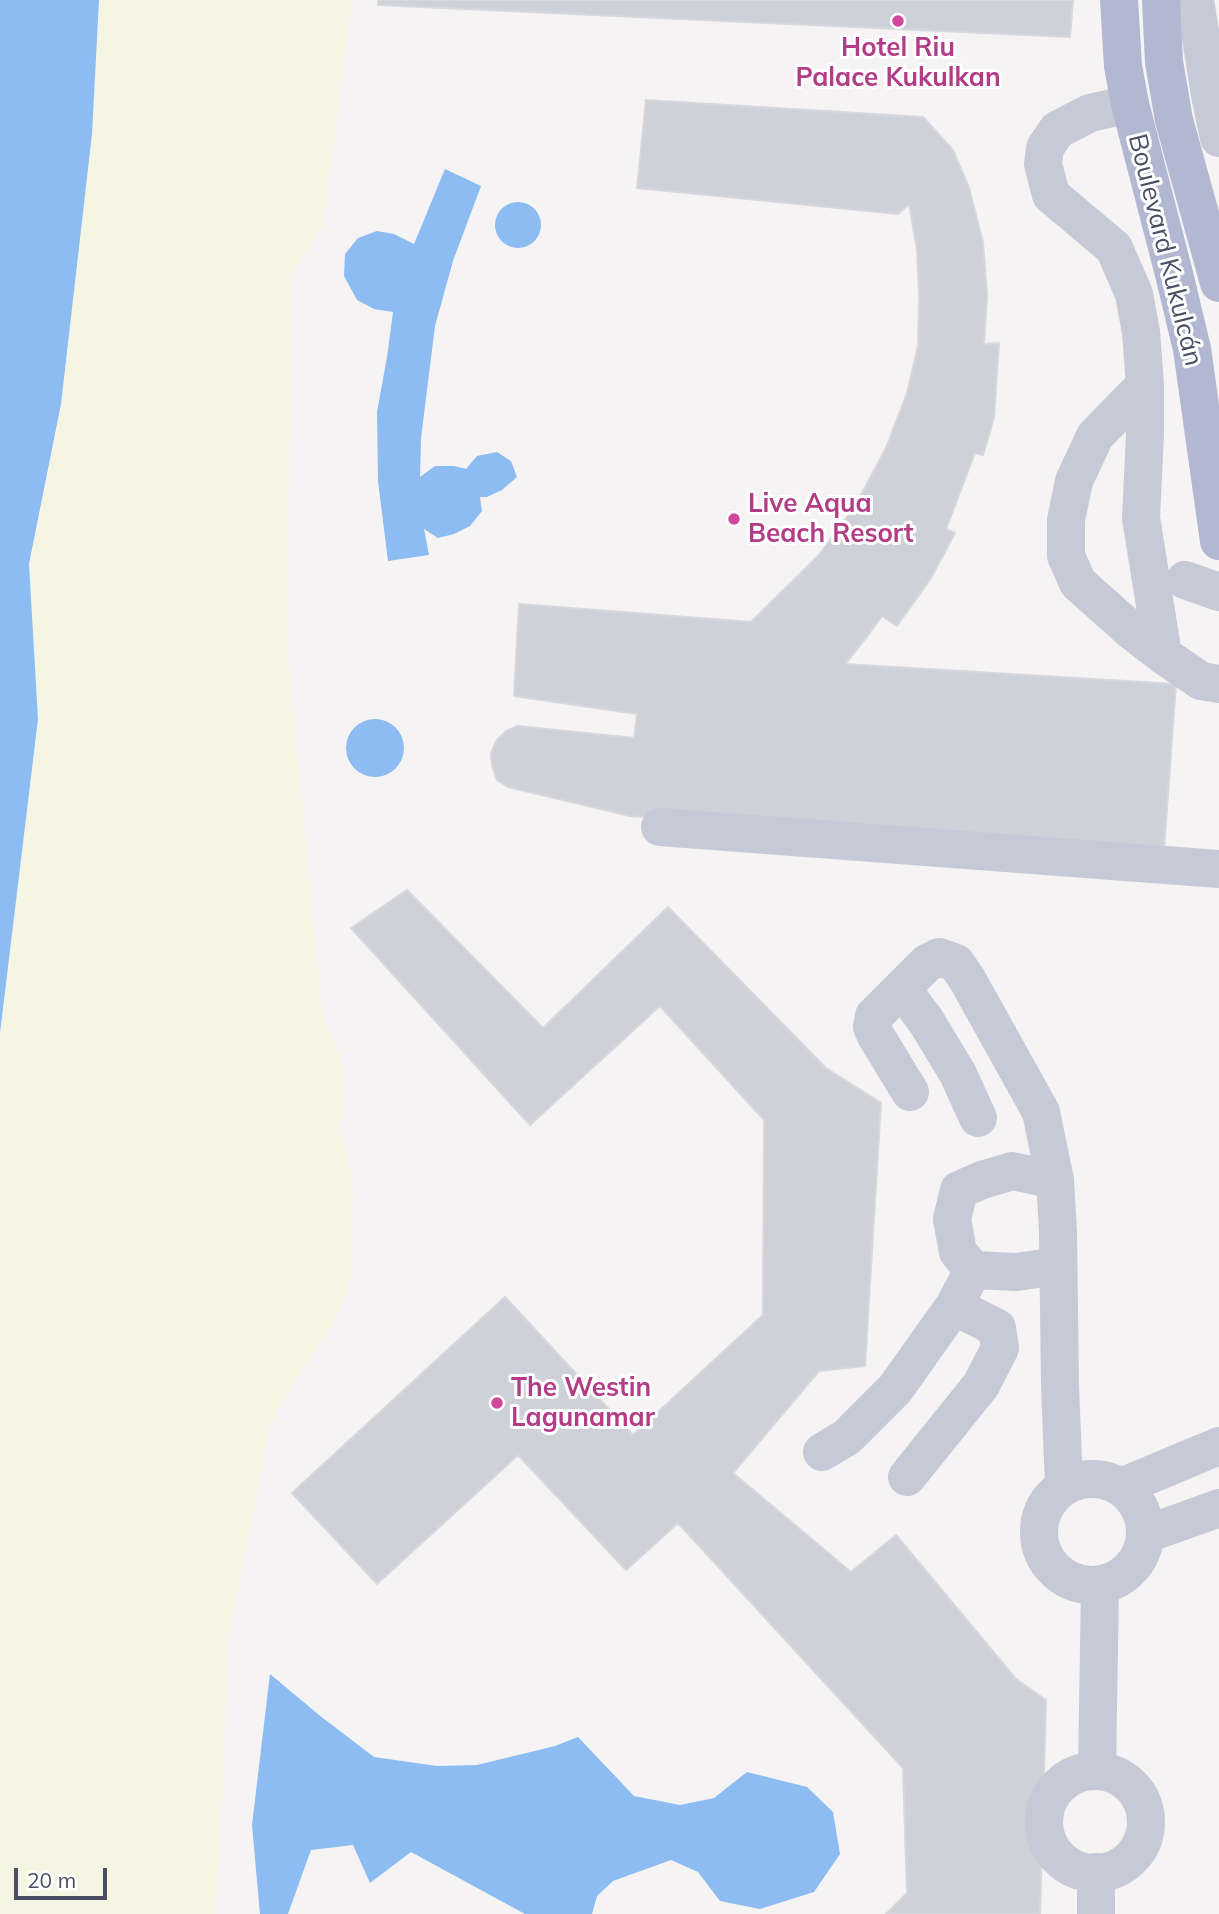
<!DOCTYPE html>
<html>
<head>
<meta charset="utf-8">
<style>
  body { margin:0 }
  #map { position:relative; width:1219px; height:1914px; overflow:hidden; background:#f5f3f3; font-family:Mulish,sans-serif }
  canvas { display:block }
  .scale { position:absolute; left:14px; top:1868px; width:93px; height:32px; box-sizing:border-box; border:4px solid #494e62; border-top:0; padding-left:9px; font-size:21px; line-height:24px; white-space:nowrap; color:#494e62; -webkit-text-stroke:5px #fff; paint-order:stroke }
</style>
</head>
<body>
<div id="map">
<canvas width="1219" height="1914"></canvas>
<div class="scale">20 m</div>
</div>
<script>
const context = document.querySelector('canvas').getContext('2d');
context.lineJoin = 'round';
function paint(path, color) {
  context.fillStyle = color;
  context.fill(path, 'evenodd');
}
function shape(rows) {
  const path = new Path2D();
  for (const r of rows) {
    if (r.length === 3) {
      path.moveTo(r[0] + r[2], r[1]);
      path.arc(r[0], r[1], r[2], 0, 2 * Math.PI);
      continue;
    }
    path.moveTo(r[0], r[1]);
    for (let i = 2; i < r.length; i += 2) path.lineTo(r[i], r[i + 1]);
  }
  return path;
}
function trace(path, color, width, dash) {
  context.strokeStyle = color;
  context.lineWidth = width;
  context.lineCap = dash ? 'butt' : 'round';
  context.setLineDash(dash || []);
  context.stroke(path);
}
function label(font, color, halo, rows, align = 'center') {
  context.font = font + ' Mulish,sans-serif';
  context.lineWidth = 6;
  context.setLineDash([]);
  context.textBaseline = 'middle';
  context.strokeStyle = halo;
  context.fillStyle = color;
  for (const [text, x, y, turn = 0] of rows) {
    context.save();
    context.translate(x, y);
    context.rotate((+turn || 0) * Math.PI / 180);
    context.textAlign = isNaN(turn) ? turn : align;
    if (halo) context.strokeText(text, 0, 0);
    context.fillText(text, 0, 0);
    context.restore();
  }
}
paint(shape([
  [99,0,352,0,323,224,293,271,286,635,322,1014,344,1069,345,1098,340,1128,346,1148,353,1194,351,1262,348,1292,328,1332,301,1370,270,1425,229,1634,216,1914,0,1914,0,1034,38,719,29,564,61,404,92,134]
]), '#f5f5e4');
paint(shape([
  [0,0,99,0,92,134,61,404,29,564,38,719,0,1033],
  [445,169,481,186,453,261,435,326,421,438,420,477,435,466,454,466,466,469,477,456,497,452,511,461,517,477,502,490,487,497,480,497,482,511,470,526,454,534,438,538,424,529,429,555,388,561,378,481,377,412,387,357,393,312,374,309,357,300,344,276,345,254,358,238,377,231,394,234,414,244],
  [518,225,23],
  [375,748,29],
  [270,1674,319,1715,374,1757,437,1766,477,1765,555,1746,578,1737,634,1796,680,1805,714,1798,747,1772,807,1787,833,1812,840,1854,814,1892,760,1909,720,1901,698,1872,671,1860,613,1881,597,1896,592,1914,525,1914,411,1852,370,1883,353,1845,311,1850,288,1914,260,1914,252,1825]
]), '#8cbcf1');
const building = shape([
  [378,0,1073,0,1070,37,378,5,378,0],
  [646,100,923,117,953,150,969,188,983,242,987,296,984,344,999,343,994,418,983,455,975,453,946,529,955,533,931,578,897,626,882,616,866,638,845,664,1176,684,1164,850,630,816,508,787,497,780,492,766,491,753,497,740,506,731,518,726,634,738,637,714,514,696,519,604,751,622,819,555,855,506,886,448,907,393,918,346,919,295,917,250,909,204,898,214,637,188,646,100],
  [407,890,543,1028,668,907,826,1068,881,1103,865,1366,819,1371,733,1473,851,1572,896,1535,1016,1679,1046,1700,1040,1914,886,1914,907,1893,903,1768,678,1523,626,1570,518,1455,377,1584,292,1493,505,1297,633,1435,763,1315,764,1120,660,1006,530,1125,351,928,407,890]
]);
paint(building, '#cfd1d8');
trace(building, '#d7d7de', 2);
trace(shape([
  [1195,0,1210,95,1219,138],
  [1130,104,1090,113,1057,130,1045,148,1043,164,1051,195,1114,248,1134,294,1141,332,1145,385,1145,434,1141,518,1163,655,1201,681,1219,684],
  [1145,385,1095,436,1074,481,1066,520,1066,556,1078,583,1133,632,1163,655],
  [1185,580,1219,592],
  [660,827,1219,869],
  [902,989,926,1021,958,1074,978,1118],
  [910,1092,876,1036,872,1027,874,1016,927,963,939,957,956,963,967,979,1041,1112,1055,1180,1058,1232,1060,1385,1064,1487],
  [1055,1180,1012,1171,982,1180,959,1190,952,1219,958,1252,973,1270,1016,1272,1058,1266],
  [822,1452,847,1437,895,1389,954,1306,973,1270],
  [907,1477,981,1385,1000,1348,997,1328,954,1306],
  [1092,1532,53],
  [1121,1487,1219,1446],
  [1147,1534,1219,1508],
  [1097,1771,1100,1586],
  [1095,1822,51],
  [1096,1914,1096,1872]
]), '#c6cad7', 38);
trace(shape([
  [1119,0,1123,66,1130,104,1174,274,1192,349,1219,541],
  [1161,0,1164,62,1174,120,1219,283]
]), '#b2b8d2', 38);
for (const [x, y, r, color] of [
  [898,21,7,"#d1479c"],
  [734,519,7,"#d1479c"],
  [497,1403,7,"#d1479c"]
]) {
  const dot = new Path2D();
  dot.arc(x, y, r, 0, 2 * Math.PI);
  context.fillStyle = color;
  context.fill(dot);
  trace(dot, '#fff', 2.5);
}
label('bold 26px', '#b23c85', '#fff', [
  ["Hotel Riu",898,48,"center"],
  ["Palace Kukulkan",898,78,"center"],
  ["Live Aqua",748,504],
  ["Beach Resort",748,534],
  ["The Westin",511,1388],
  ["Lagunamar",511,1418]
], 'left');
label('26px', '#494e62', '#fff', [
  ["Boulevard Kukulcán",1165,250,76]
]);
</script>
</body>
</html>
